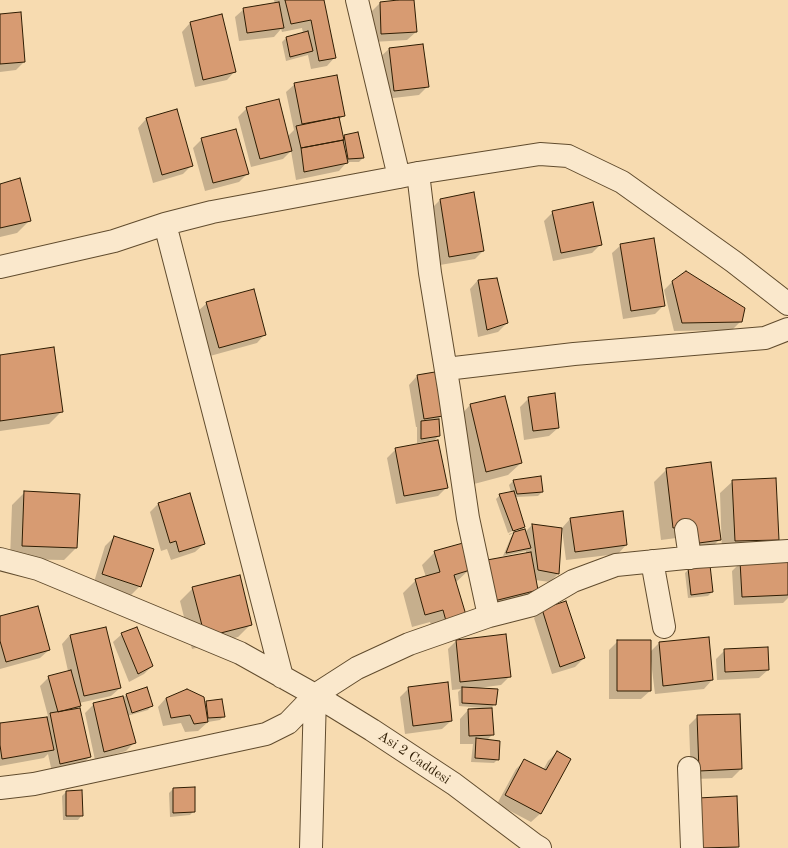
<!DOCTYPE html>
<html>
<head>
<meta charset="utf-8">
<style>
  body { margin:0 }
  canvas { display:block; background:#f7dbb0 }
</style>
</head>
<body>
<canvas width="788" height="848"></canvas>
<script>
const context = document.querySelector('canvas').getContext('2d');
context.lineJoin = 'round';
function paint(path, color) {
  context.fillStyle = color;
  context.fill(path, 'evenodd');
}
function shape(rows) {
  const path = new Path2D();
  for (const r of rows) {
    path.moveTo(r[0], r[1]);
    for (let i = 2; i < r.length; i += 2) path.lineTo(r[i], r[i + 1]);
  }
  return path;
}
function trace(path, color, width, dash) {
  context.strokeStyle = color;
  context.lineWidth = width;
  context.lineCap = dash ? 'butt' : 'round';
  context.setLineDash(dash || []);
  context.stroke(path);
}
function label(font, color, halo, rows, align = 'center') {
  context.font = font + ' "Old Standard TT",serif';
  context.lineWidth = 3;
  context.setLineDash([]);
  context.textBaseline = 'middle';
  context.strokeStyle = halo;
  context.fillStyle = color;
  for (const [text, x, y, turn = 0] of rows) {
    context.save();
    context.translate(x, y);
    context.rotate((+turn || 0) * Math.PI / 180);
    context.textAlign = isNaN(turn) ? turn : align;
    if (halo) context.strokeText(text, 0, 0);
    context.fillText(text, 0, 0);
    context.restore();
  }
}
paint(shape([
  [274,0,323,0,335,57,327,66,311,69,308,55,286,61,282,42,286,38,303,33,302,28,282,32,281,29,274,37,239,41,235,17,244,9,275,4],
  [409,0,413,0,416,32,407,40,373,42,372,11,380,3],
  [0,15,24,62,16,70,0,72],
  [190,23,235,71,227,80,195,87,182,32],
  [423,45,427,87,419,95,385,99,380,57,389,49],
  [295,84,344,115,339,120,343,137,345,136,363,158,359,162,347,162,339,171,296,180,291,151,283,159,251,167,238,117,247,108,288,136,294,130,286,92],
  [176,111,191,166,183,174,153,183,138,128,146,119],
  [202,139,248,173,239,182,205,191,193,148],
  [0,185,30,220,17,233,0,237],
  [440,200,483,251,475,259,440,265,432,208],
  [553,212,601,244,592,253,553,261,544,221],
  [621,245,664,305,655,314,623,319,612,253],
  [478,280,507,323,498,332,478,337,470,289],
  [673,281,741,321,732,330,674,331,664,290],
  [207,303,265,334,257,343,210,356,198,311],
  [0,356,62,411,49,424,0,431],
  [417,376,441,416,438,419,439,435,435,440,417,443,417,427,416,427,409,385],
  [529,398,558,428,549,436,524,440,520,407],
  [470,405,521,463,508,475,474,484,458,418],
  [396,449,447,487,438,496,396,504,387,458],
  [667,469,720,539,707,552,684,537,661,540,654,482],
  [540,477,542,492,538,496,515,497,524,527,519,532,525,532,532,525,562,529,562,528,570,519,626,545,618,554,566,560,562,529,561,529,558,574,550,582,535,580,537,590,528,599,485,609,526,554,526,551,503,556,511,537,516,532,509,535,509,534,520,530,520,528,508,533,496,499,500,495,511,492,509,485,513,481],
  [733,481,778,539,765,552,722,554,720,493],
  [25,492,76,548,64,560,10,559,12,505],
  [189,495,204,544,195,552,171,560,167,549,161,551,150,512,158,504],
  [114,537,140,586,131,595,94,582,105,546],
  [435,552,469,570,455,583,465,615,433,633,430,622,412,627,403,593,416,580,426,577,422,565],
  [788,560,788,598,783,603,734,605,732,571,741,562],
  [689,569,712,592,708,596,688,598,685,573],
  [193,588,251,624,238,637,192,649,180,601],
  [542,610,584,658,575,667,552,674,534,618],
  [0,617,49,650,40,658,0,669],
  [122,634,152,666,144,674,129,682,113,642],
  [70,635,120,688,111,696,79,703,79,706,76,710,90,757,81,765,52,772,48,754,44,758,0,766,0,724,46,718,48,716,40,686,49,677,68,671,62,644],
  [708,638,712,680,704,689,655,694,651,661,650,661,650,691,641,699,609,699,609,650,618,641,650,652,659,643],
  [456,641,510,676,501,685,478,688,478,689,495,704,491,708,493,734,487,740,498,759,494,763,471,762,473,744,460,744,460,719,468,710,482,709,482,708,459,706,458,692,461,689,452,690,448,649],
  [725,650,768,670,759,678,717,680,716,659],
  [409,688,451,721,442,729,405,734,400,697],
  [127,694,152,705,148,710,127,716,134,743,126,751,95,760,85,713,94,704,122,699],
  [166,698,204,704,206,702,224,716,220,720,208,722,198,731,185,732,181,723,163,726,158,707],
  [698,716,741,769,732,778,691,779,689,725],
  [557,752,570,759,540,814,531,822,497,804,516,769,525,760,543,770,548,761],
  [173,789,194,811,190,815,170,817,169,793],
  [66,792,82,815,78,820,63,820,62,796],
  [738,846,736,848,691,848]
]), '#0003');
const building = shape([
  [285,0,324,0,336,58,319,61,311,20,291,24,285,0],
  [398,0,414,0,417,32,381,34,380,2,398,0],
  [279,2,284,28,247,33,243,8,279,2],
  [21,12,25,62,0,64,0,14,21,12],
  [222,14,236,72,203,80,190,22,222,14],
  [308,31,313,51,290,57,286,37,308,31],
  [423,44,429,87,394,91,389,48,423,44],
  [337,75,345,116,302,124,294,83,337,75],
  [279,99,292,151,260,159,246,107,279,99],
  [177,109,193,166,162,175,146,118,177,109],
  [339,117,344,140,301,148,296,126,339,117],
  [236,129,249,174,213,183,201,138,236,129],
  [358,132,364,158,348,159,344,135,358,132],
  [343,140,348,163,304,172,301,148,343,140],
  [20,178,31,221,0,228,0,184,20,178],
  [474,192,484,251,449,257,440,199,474,192],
  [593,202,602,245,561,253,552,211,593,202],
  [654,238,665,306,631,311,620,244,654,238],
  [686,271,745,308,742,322,682,323,672,281,686,271],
  [497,278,508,323,487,330,478,280,497,278],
  [254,289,266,335,219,348,206,302,254,289],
  [54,347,63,412,0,421,0,355,54,347],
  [435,372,443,416,424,419,417,375,435,372],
  [555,393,559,428,533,431,528,397,555,393],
  [505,396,522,463,486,472,470,404,505,396],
  [439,419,440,436,421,439,421,421,439,419],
  [438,440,448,488,404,496,395,448,438,440],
  [711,462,721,540,699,543,696,525,673,528,666,468,711,462],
  [541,476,543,492,517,494,513,480,541,476],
  [776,478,779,540,735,541,732,480,776,478],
  [24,491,80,494,77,548,22,546,24,491],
  [514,491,525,527,513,531,499,494,514,491],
  [190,493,205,544,179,552,176,541,170,543,158,503,190,493],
  [623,511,627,545,575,552,570,518,623,511],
  [532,524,562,528,559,574,538,570,532,524],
  [525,529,531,548,506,553,514,532,525,529],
  [114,536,154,549,141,587,102,574,114,536],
  [463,543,470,570,454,575,466,615,446,621,443,610,425,615,415,579,440,572,434,551,463,543],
  [531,552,538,590,494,601,487,560,531,552],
  [788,559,788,595,742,597,740,561,788,559],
  [710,565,713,592,691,595,688,568,710,565],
  [240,575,252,625,205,637,192,587,240,575],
  [566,601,585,658,560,667,542,609,566,601],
  [38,606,50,650,6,662,0,641,0,616,38,606],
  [106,627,121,688,84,696,70,635,106,627],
  [137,627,153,666,138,674,121,633,137,627],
  [506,634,511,677,460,682,456,640,506,634],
  [709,637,713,680,663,686,659,642,709,637],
  [617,640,651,640,651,691,617,691,617,640],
  [768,647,769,670,725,672,724,649,768,647],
  [71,670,81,706,58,712,48,676,71,670],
  [448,682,452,721,413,726,408,687,448,682],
  [147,687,153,706,132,713,126,694,147,687],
  [462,687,498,689,496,705,462,703,462,687],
  [187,689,204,697,208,722,194,724,190,715,171,718,166,698,187,689],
  [123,696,136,743,104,752,93,703,123,696],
  [222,699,225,717,208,718,206,701,222,699],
  [80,708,91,757,60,764,50,713,80,708],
  [492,708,494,735,469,736,468,709,492,708],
  [740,714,742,769,699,771,697,715,740,714],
  [47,717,54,750,2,759,0,745,0,723,47,717],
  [476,738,500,741,499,760,475,758,476,738],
  [557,751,571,759,541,814,505,795,524,759,546,770,557,751],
  [195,787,195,812,173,813,173,788,195,787],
  [82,790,83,816,66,816,66,791,82,790],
  [737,796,739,847,700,848,698,798,737,796]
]);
paint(building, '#d79b72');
trace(building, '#2f1d03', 1);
const street = shape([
  [357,0,399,177],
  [418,173,430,273,449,389,468,518,489,616],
  [165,224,282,677],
  [0,267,114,241,165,224,212,212,399,177,418,173,540,154,568,156,622,182,734,262,788,304],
  [446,369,574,354,765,338,788,329],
  [686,530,690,558],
  [0,559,38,569,240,653,315,695,372,730,454,784,535,845,540,848],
  [652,561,664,627],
  [689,768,692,848],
  [0,788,34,784,266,734,288,723,315,695,357,668,409,644,489,616,532,605,573,581,616,565,695,557,788,551],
  [311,848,315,695]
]);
trace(street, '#614c2e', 24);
trace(street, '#fae8cc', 22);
label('14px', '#2f1d03', '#fae8cc', [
  ["Asi 2 Caddesi",414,758,34]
]);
</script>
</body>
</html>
